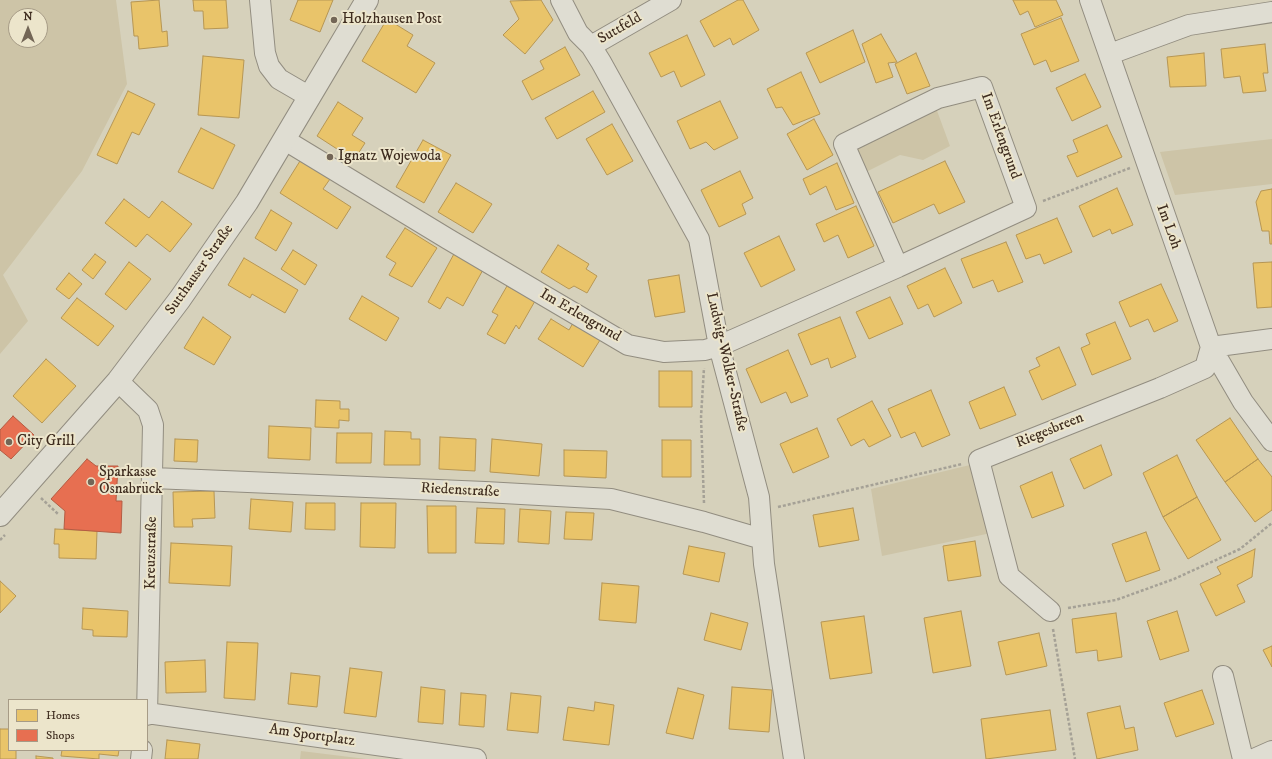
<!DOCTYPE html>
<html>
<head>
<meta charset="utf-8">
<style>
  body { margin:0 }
  #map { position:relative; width:1272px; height:759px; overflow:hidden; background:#d6d1bb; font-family:"IM FELL DW Pica",serif }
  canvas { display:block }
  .legend { position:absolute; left:8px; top:699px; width:140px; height:52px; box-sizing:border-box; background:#ece5cb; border:1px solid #a69b86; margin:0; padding:5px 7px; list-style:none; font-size:12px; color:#3e2c1f }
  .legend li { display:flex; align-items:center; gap:8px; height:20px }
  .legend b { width:20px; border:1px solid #a69b86 }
  .north { position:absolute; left:8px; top:8px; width:40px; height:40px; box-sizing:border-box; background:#ece5cb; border:1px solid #a69b86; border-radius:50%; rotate:0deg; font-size:11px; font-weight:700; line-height:16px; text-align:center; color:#3e2c1f }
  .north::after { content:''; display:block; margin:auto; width:14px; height:18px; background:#736656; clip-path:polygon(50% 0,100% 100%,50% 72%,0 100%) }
</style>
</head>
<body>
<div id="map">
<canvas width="1272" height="759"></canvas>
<ul class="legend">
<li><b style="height:11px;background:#e9c46a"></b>Homes</li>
<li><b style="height:11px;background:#e76f51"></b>Shops</li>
</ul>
<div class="north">N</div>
</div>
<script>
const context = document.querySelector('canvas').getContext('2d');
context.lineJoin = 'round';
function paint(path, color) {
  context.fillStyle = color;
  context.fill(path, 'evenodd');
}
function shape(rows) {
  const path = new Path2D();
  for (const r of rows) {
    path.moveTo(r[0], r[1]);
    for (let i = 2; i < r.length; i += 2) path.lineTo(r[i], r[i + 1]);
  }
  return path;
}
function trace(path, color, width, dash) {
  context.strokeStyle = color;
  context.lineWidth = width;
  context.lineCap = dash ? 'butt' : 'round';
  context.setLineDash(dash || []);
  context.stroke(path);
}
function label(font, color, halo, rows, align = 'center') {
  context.font = font + ' "IM FELL DW Pica",serif';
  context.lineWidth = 4;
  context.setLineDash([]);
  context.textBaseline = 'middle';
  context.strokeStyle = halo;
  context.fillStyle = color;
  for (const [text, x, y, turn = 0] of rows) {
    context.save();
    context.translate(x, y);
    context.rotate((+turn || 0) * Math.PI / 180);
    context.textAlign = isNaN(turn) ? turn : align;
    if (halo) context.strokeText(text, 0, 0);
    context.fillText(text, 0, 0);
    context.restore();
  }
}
paint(shape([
  [0,0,116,0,127,84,82,171,3,275,28,321,0,354],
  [16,16,40,16,40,40,16,40],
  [936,108,950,146,923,160,900,155,864,173,852,146],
  [1272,139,1272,184,1175,195,1160,152],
  [974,464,991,533,882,556,871,489],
  [301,751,366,759,300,759]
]), '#cdc4a7');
const homes = shape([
  [159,0,162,32,167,31,168,46,139,49,138,36,134,36,131,2,159,0],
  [193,0,226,0,228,28,204,29,203,11,194,11,193,0],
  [298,0,333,0,320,32,290,20,298,0],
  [541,0,553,20,525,54,503,35,519,19,510,1,541,0],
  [738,0,743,0,759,30,733,45,730,38,714,47,700,21,738,0],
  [1013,0,1056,0,1063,15,1035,27,1028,11,1020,15,1013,0],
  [1061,18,1079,61,1051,72,1046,60,1034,65,1021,34,1061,18],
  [387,19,413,35,407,46,435,63,416,93,362,61,387,19],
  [853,30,865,62,820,83,806,53,853,30],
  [881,34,897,62,888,63,893,77,876,83,862,44,881,34],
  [687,35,705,75,681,87,674,71,661,77,649,53,687,35],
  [1265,44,1268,73,1263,73,1266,91,1243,93,1240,76,1224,78,1221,49,1265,44],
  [565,47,580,75,532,100,522,81,544,69,540,61,565,47],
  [916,53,930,86,907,94,895,64,916,53],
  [1204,53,1206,86,1170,87,1167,57,1204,53],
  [203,56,244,60,239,118,198,115,203,56],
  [801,72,820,114,793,125,782,107,776,108,767,89,801,72],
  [1085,74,1101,107,1072,121,1056,88,1085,74],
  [128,91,155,104,139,135,132,132,117,164,97,155,128,91],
  [593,91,605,112,557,139,545,118,593,91],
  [720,101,738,138,714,150,706,142,690,149,677,121,720,101],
  [338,102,363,118,352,135,365,143,354,160,317,136,338,102],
  [814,119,833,155,807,170,787,134,814,119],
  [612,124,633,161,607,175,586,139,612,124],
  [1107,125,1122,157,1077,177,1067,156,1078,152,1073,140,1107,125],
  [201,128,235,145,213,189,178,172,201,128],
  [423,140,451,155,424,203,396,187,423,140],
  [300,161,330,179,323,189,351,207,337,229,280,193,300,161],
  [945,161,965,202,939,214,934,204,893,223,878,192,945,161],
  [837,163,854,203,836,210,826,186,810,195,803,179,837,163],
  [740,171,753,198,742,204,746,214,719,227,701,190,740,171],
  [456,183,492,204,473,233,438,212,456,183],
  [1117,188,1133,225,1112,234,1110,229,1093,237,1079,206,1117,188],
  [1272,189,1272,244,1270,244,1269,231,1262,231,1256,202,1261,191,1272,189],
  [124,199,149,218,162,201,192,224,170,252,147,234,136,247,105,223,124,199],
  [856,206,874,246,848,258,838,235,824,242,816,224,856,206],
  [271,210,292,223,276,251,255,238,271,210],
  [1057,218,1072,252,1044,264,1040,254,1026,259,1016,235,1057,218],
  [405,228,437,248,412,287,389,275,396,263,386,257,405,228],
  [779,236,795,270,761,287,744,253,779,236],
  [1006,242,1023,282,998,292,993,280,973,288,961,259,1006,242],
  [558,245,589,264,586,269,597,276,587,293,574,286,569,289,541,272,558,245],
  [293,250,317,265,305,285,281,269,293,250],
  [455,252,484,268,463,306,447,297,440,309,428,302,455,252],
  [95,254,106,262,93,279,82,270,95,254],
  [244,258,298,290,285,313,252,294,250,298,228,285,244,258],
  [129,262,151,279,126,310,105,294,129,262],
  [1272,262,1272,307,1257,308,1253,263,1272,262],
  [945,268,962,303,934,317,928,304,918,309,907,286,945,268],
  [69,273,82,284,69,299,56,289,69,273],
  [679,275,685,312,655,317,648,280,679,275],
  [1161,284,1178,321,1154,332,1148,319,1130,327,1119,302,1161,284],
  [507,286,535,301,519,329,516,325,505,344,487,334,498,315,492,312,507,286],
  [362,296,399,318,386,341,349,319,362,296],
  [890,297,903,324,869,339,856,312,890,297],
  [77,298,114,326,98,346,61,318,77,298],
  [203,317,231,337,214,365,184,348,203,317],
  [840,317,856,357,831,368,828,358,811,365,798,334,840,317],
  [551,319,569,330,573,323,600,340,583,367,538,339,551,319],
  [1115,322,1131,359,1092,375,1081,348,1090,344,1086,334,1115,322],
  [1059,347,1076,385,1042,400,1029,371,1040,366,1036,358,1059,347],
  [788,350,808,396,791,403,786,392,761,403,746,369,788,350],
  [46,359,76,386,42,423,13,396,46,359],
  [659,371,692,371,692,407,659,407,659,371],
  [1004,387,1016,415,980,429,969,402,1004,387],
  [931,390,950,435,922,447,915,432,901,438,888,409,931,390],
  [316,400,340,401,340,409,349,409,349,421,339,420,339,428,315,427,316,400],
  [872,401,891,436,869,447,864,439,851,446,837,419,872,401],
  [1230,418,1258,459,1225,482,1196,440,1230,418],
  [269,426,311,428,310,460,268,458,269,426],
  [817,428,829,457,793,473,780,444,817,428],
  [385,431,411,432,411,439,420,439,420,465,384,465,385,431],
  [337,433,372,433,371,463,336,463,337,433],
  [440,437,476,439,475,471,439,469,440,437],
  [175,439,198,440,197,462,174,461,175,439],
  [492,439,542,444,539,476,490,472,492,439],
  [662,440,691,440,691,477,662,477,662,440],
  [1101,445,1112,475,1084,489,1070,459,1101,445],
  [564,450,607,451,606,478,564,476,564,450],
  [1177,455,1197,497,1163,517,1143,473,1177,455],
  [1258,459,1272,477,1272,510,1255,522,1225,482,1258,459],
  [1052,472,1064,506,1032,518,1020,486,1052,472],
  [214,491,215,518,192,519,193,527,174,527,173,492,214,491],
  [1197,497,1221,540,1188,559,1163,517,1197,497],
  [251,499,293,502,291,532,249,529,251,499],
  [306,503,335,503,335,530,305,529,306,503],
  [361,503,396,503,395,548,360,547,361,503],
  [427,506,456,506,456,553,428,553,427,506],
  [477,508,505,509,504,544,475,543,477,508],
  [853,508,859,540,819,547,813,515,853,508],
  [520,509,551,511,549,544,518,542,520,509],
  [566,512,594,513,592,540,564,539,566,512],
  [55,529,97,531,96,559,59,558,59,544,54,544,55,529],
  [1146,532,1160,570,1126,582,1112,544,1146,532],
  [975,541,981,576,948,581,943,546,975,541],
  [171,543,232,546,230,586,169,583,171,543],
  [689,546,725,553,719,582,683,574,689,546],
  [1255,549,1252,577,1237,585,1245,602,1216,616,1200,584,1221,574,1217,567,1255,549],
  [0,581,16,596,0,613,0,581],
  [602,583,639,586,636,623,599,620,602,583],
  [83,608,128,611,127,637,93,636,93,630,82,629,83,608],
  [961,611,971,666,933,673,924,618,961,611],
  [1177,611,1189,651,1160,660,1147,621,1177,611],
  [711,613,748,623,741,650,704,640,711,613],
  [1116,613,1122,657,1098,661,1097,650,1076,653,1072,619,1116,613],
  [864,616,872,673,830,679,821,622,864,616],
  [1039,633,1047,666,1006,675,998,642,1039,633],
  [227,642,258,643,255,700,224,698,227,642],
  [1272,646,1272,667,1263,650,1272,646],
  [205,660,206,692,166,693,165,662,205,660],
  [350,668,382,672,376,717,344,713,350,668],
  [291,673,320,676,317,707,288,704,291,673],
  [421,687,445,690,443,724,418,722,421,687],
  [732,687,772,690,769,732,729,729,732,687],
  [678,688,704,695,693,739,666,733,678,688],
  [1202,690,1214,724,1176,737,1164,703,1202,690],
  [461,693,486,695,484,727,459,725,461,693],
  [511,693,541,696,538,733,507,730,511,693],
  [595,702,614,705,609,745,563,740,568,707,594,711,595,702],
  [1120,706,1125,729,1134,727,1138,750,1097,759,1087,713,1120,706],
  [1050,710,1056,750,986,759,981,719,1050,710],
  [0,729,9,729,9,750,16,750,16,759,0,759,0,729],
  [167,740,200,744,198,759,165,759,167,740],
  [62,750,119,750,118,756,99,754,99,759,61,756,62,750],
  [36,756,53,758,53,759,36,759,36,756]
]);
paint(homes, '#e9c46a');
trace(homes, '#b69654', 1);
const shops = shape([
  [13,416,34,435,11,459,0,450,0,430,13,416],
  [87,459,96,466,118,466,116,501,122,501,121,533,64,529,65,511,51,499,87,459]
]);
paint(shops, '#e76f51');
trace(shops, '#b45b42', 1);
const minor = shape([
  [260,0,265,53,269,66,279,79,310,97],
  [561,0,578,33,591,46,601,62,699,239,719,346,759,497,764,564,794,759],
  [1090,0,1211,347,1243,402,1272,441],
  [591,46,671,0],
  [1110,54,1189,25,1272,12],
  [285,140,448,239,628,345,664,352,705,350,719,346,898,267,844,144,938,98,982,87,1026,208,898,267],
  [118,381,148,410,153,425,147,715],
  [153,478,485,492,611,499,704,522,762,539],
  [1050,611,1009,576,979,460,1160,388,1205,368,1211,347,1272,339],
  [1223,676,1243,759],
  [147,713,476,759],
  [141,759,142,750],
  [1254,759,1272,751]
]);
const tertiary = shape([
  [0,515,118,381,180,299,247,202,367,0]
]);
trace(minor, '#928d80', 22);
trace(tertiary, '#928d80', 24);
trace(shape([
  [1043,201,1130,168],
  [41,498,58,514],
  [704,503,701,417,704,368],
  [778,507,962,464],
  [0,540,5,535],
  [1068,608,1116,600,1174,579,1240,549,1272,523],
  [1053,629,1075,759]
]), '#a5a196', 2.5, [3, 2]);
trace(minor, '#dfddd2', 20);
trace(tertiary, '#dfddd2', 22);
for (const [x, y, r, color] of [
  [334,20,4,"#736656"],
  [330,157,4,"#736656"],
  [9,442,4,"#736656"],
  [91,482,4,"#736656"]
]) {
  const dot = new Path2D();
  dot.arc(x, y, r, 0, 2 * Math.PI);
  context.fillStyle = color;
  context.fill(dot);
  trace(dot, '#ece5cb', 1.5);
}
label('15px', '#3e2c1f', '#ece5cb', [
  ["Holzhausen Post",342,20],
  ["Ignatz Wojewoda",338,157],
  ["City Grill",17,442],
  ["Sparkasse",99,473],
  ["Osnabrück",99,490]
], 'left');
label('15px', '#3e2c1f', '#ece5cb', [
  ["Suttfeld",620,29,-30],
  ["Im Erlengrund",1000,136,70],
  ["Im Loh",1168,227,70],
  ["Sutthauser Straße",200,270,-55],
  ["Im Erlengrund",580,316,30],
  ["Ludwig-Wolker-Straße",726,362,77],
  ["Riegesbreen",1050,431,-22],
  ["Riedenstraße",460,491,3],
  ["Kreuzstraße",152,553,-89],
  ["Am Sportplatz",312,736,8]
]);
</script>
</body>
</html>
